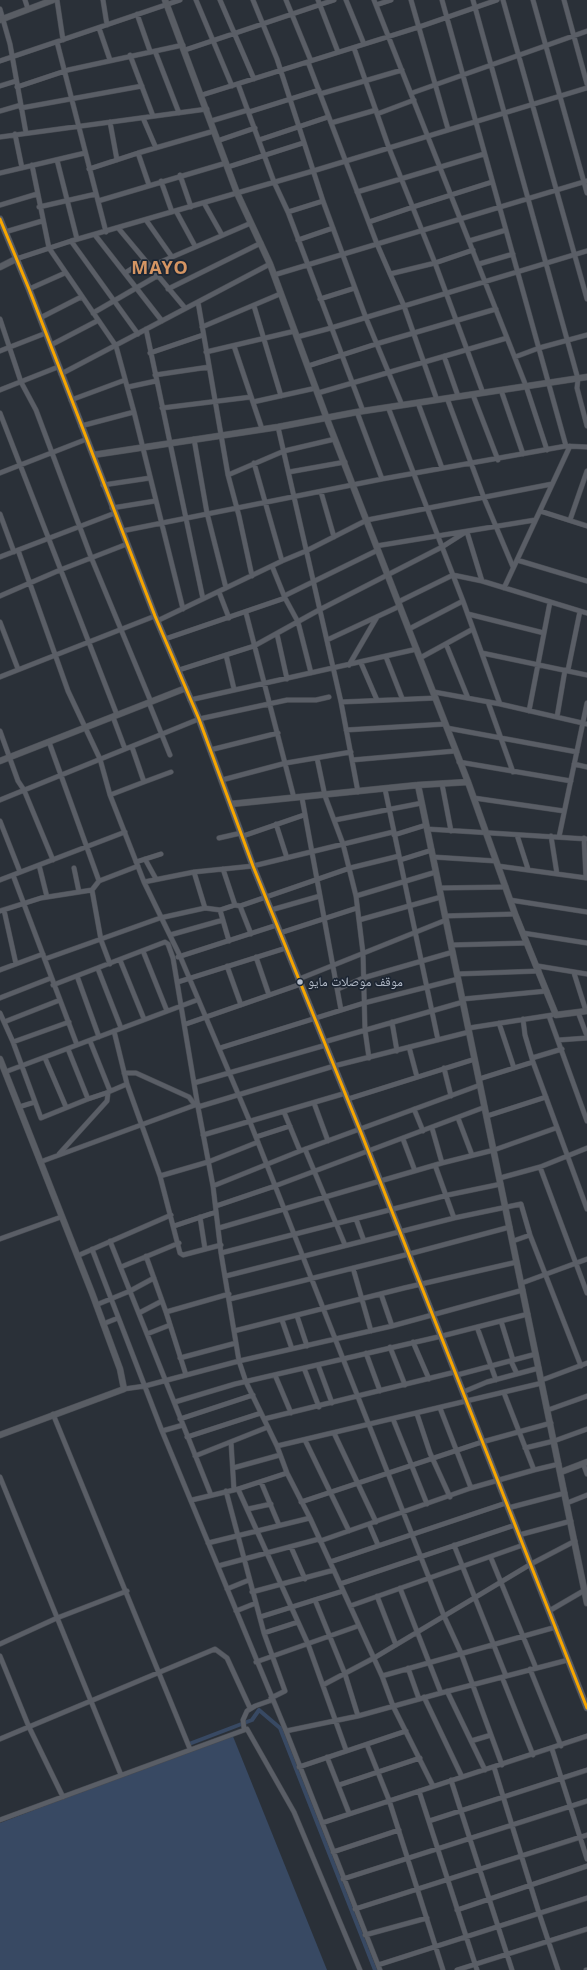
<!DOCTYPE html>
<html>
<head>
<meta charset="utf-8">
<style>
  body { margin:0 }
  canvas { display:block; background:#2a3038 }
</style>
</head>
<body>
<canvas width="587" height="1970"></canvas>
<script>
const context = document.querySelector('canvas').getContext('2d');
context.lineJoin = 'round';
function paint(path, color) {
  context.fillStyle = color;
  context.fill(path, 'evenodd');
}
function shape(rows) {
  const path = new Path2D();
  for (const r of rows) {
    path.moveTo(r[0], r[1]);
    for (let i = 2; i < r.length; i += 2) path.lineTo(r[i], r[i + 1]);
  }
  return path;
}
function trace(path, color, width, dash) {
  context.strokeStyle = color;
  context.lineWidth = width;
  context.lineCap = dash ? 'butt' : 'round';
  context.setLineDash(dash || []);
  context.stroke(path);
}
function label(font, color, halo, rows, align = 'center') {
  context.font = font + ' "Noto Sans","Noto Naskh Arabic",sans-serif';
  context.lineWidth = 3.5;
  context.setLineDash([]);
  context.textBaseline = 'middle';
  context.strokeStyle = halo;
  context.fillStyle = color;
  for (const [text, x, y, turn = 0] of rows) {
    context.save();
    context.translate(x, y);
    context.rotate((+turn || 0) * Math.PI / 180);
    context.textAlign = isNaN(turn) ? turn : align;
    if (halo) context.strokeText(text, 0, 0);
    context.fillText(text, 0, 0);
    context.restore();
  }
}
paint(shape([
  [232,1734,327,1970,0,1970,0,1823]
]), '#384963');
trace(shape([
  [189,1744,252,1720,259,1710,280,1728,375,1970]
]), '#384963', 4);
const street = shape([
  [25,0,28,9],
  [57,0,63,40],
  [103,0,107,25],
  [196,0,232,86],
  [220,0,254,79],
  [253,0,277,59,323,201,366,318,402,405],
  [286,0,311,61],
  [318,0,338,52],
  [346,0,364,44],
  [374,0,526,386,547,450],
  [411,0,448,129],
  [442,0,566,446],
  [473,0,578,379,577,388,587,426],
  [503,0,587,299],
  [533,0,587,193],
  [564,0,587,84],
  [376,5,391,0],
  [0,9,10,44,26,133],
  [137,14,150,51],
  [99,28,110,60],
  [57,42,106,232],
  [354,48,389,148,435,263,483,393],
  [185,50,334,0],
  [155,51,179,113],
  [130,55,153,116],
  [0,61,180,0],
  [308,62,377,244,404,306,437,400],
  [238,84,274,182,288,212,363,411],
  [0,86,16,81],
  [17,87,68,70,183,45],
  [412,93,587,31],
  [320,94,402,70],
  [202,95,419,27,497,0],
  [21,108,142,86],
  [0,111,21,105],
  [249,112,319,90],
  [377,114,414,100],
  [143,118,156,148],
  [211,121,248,110],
  [110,122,117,160],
  [331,123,376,110],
  [15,134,22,168],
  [0,137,207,109],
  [259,140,328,117],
  [217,141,255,128],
  [138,153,149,185],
  [57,160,77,239],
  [32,165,49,248,116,346,134,412,183,609],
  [228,167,303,143],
  [89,169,138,153,214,131],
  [0,173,85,153],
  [180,175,191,207],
  [161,181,172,212],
  [357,192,484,154],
  [98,201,226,163],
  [204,203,222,235],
  [0,205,37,194],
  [39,207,96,194],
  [176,211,195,246],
  [288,212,323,201],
  [146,220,172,257],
  [369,222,413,207,492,182],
  [119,229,185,308],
  [5,232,42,221],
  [95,235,162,321],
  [298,240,333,228],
  [71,241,138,334],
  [469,241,506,230],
  [16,259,71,241,313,171,587,88],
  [479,264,513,254],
  [149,267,251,223],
  [125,273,144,261],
  [390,274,435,263,473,250],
  [274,275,587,181],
  [29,289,65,273],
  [168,289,261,243],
  [320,299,355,288],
  [198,302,228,475,239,516,252,576],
  [254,306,281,396],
  [93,313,157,276],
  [40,318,81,297],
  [0,319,21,382,36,410,91,557,151,702],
  [202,327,280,294],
  [146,329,203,599],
  [297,337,331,328,587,251],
  [51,345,97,321],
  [234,346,262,429],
  [0,351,46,333],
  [206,352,295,331],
  [150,353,203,335],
  [444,356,458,396],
  [515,357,539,348,587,335],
  [308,366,376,344,496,309],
  [61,374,270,264],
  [155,375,209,367],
  [128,387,156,381],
  [0,390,58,367],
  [501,390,523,454],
  [318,393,507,338],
  [473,395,498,460],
  [447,398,484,498,513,567],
  [71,400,125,380],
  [253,402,316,388],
  [418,403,442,468],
  [388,407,463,601,500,704],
  [162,408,251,397],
  [357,412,382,479],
  [0,413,117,715],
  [81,426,134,412],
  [278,427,341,702,358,792],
  [194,439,207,513,226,588],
  [254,463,282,561],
  [289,472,345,462],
  [0,473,87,439],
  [228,475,284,451,335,439],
  [103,485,150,478],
  [321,492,334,537],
  [112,508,155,501],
  [540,511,587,526],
  [0,514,14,552],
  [570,520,587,471],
  [122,531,382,479,566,446,587,447],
  [467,532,482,581],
  [376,546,535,520],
  [18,550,68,691,100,759,110,795,144,882,180,956,250,1122,444,1616,461,1653,502,1765],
  [0,557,115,513],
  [517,560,587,581],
  [272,566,285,598,298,622,311,673],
  [504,588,570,446],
  [219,592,229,618],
  [0,596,60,570,127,544],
  [284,596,378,550],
  [398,602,453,575,482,581,587,613],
  [246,613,294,798],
  [468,614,544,633],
  [157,621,282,561,306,551,367,520,552,484],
  [0,622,18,669],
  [409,629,463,601],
  [277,634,287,679],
  [165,639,285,598],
  [327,640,400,606],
  [446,644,468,698],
  [482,653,587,675],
  [226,655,234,689],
  [386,657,402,698],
  [420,658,473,629],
  [361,663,377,700],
  [349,665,377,617],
  [179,670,254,646,319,610,442,547,464,533],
  [568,670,580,611],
  [0,677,155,616],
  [434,692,500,704,587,724],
  [190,700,417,649],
  [341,702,436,698],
  [488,702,513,772],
  [149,703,170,755],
  [529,711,550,602],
  [113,717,125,749],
  [557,717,565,670],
  [447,728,577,752],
  [346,730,446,724],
  [0,731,18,781,24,790,53,860],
  [49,742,99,881],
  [210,750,278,733],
  [317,758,325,796,343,844,356,896,363,953,365,1030,369,1058],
  [352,760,455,751],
  [459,762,571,781],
  [574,764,587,767],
  [222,780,286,763,351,752],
  [144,782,171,772],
  [442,784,451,831],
  [385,789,438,1040],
  [110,795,144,782,132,747],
  [302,798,341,1010],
  [474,798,564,811],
  [0,800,199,719,287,700,316,700,329,697],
  [335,820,422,803],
  [0,821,20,872],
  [276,824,287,858],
  [427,829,587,839],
  [394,835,426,825],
  [517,835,528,869],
  [243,836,304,815],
  [551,836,557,874],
  [559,837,587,703],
  [219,838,241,833],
  [584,838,586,878],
  [433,857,496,861],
  [145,859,156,879],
  [400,860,432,850],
  [136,862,161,854],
  [39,865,47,897],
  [498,866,587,878],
  [74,868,79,892],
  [223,869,235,905],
  [194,872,205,908],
  [13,875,77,1045],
  [0,880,125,832],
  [144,882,194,872,253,866,393,832],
  [439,888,506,887],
  [92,890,101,940,110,964],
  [356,896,436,872],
  [510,900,587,912],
  [240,906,251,934],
  [4,910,16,964],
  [220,910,229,941],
  [271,910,320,896],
  [0,911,41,898,92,890,99,881,138,866],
  [445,916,515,914],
  [359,920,441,897],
  [280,933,357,908],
  [523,933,587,943],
  [170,935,223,920],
  [451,945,527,943],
  [143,951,167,1011],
  [178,957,277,925],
  [256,957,269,995],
  [45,959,160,918,205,908,220,910,235,905,240,906,350,868,399,856],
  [120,960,144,1019],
  [227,966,241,1005],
  [538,966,587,974],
  [98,969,121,1028],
  [0,970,43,954],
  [574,973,586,1011],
  [457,974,539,971],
  [77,976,99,1037],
  [299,979,446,920],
  [178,982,286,948],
  [53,985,165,942,168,944,173,958,198,1107,213,1186,221,1253,239,1361,246,1382,277,1446,287,1473,310,1518,382,1676,393,1706,433,1786],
  [338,989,363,978,453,952],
  [0,998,51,978],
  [463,999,547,991],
  [578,1012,587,1036],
  [0,1013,13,1042,41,1118,88,1099,106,1093,127,1084],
  [549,1016,587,1121],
  [523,1019,525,1035,533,1062,587,1209],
  [4,1022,60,1000],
  [392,1022,397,1051],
  [499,1023,514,1068],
  [186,1024,301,984],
  [469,1028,552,1015],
  [114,1031,127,1084,160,1176,180,1253,183,1255,221,1245],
  [559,1040,587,1038],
  [90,1041,110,1091],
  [13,1042,69,1022],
  [324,1042,463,1002],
  [409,1047,417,1077],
  [220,1048,364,1003,458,979],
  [68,1049,88,1099],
  [45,1058,66,1107],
  [532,1058,562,1049],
  [444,1068,451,1096],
  [5,1072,197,1000],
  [124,1073,136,1073,189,1097,195,1105],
  [479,1079,533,1062],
  [194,1083,326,1045],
  [348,1099,475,1059],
  [314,1103,328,1141],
  [19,1107,35,1102],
  [198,1107,334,1066,469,1032],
  [414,1109,423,1131],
  [284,1112,300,1151],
  [487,1116,546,1097],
  [458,1118,472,1155],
  [432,1128,442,1163],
  [203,1135,346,1093],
  [256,1137,290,1126],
  [403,1139,415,1171],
  [305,1149,345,1245],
  [59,1154,107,1101,108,1093],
  [40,1162,198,1104],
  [435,1165,454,1218],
  [540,1167,587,1293],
  [160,1176,208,1162,258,1142],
  [500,1178,540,1167,587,1148],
  [213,1186,300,1151,480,1085],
  [216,1206,275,1186,485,1107],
  [200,1217,205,1249],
  [356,1219,364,1241],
  [174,1226,216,1212],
  [219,1228,442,1163,494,1150,556,1128],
  [0,1239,61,1217],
  [110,1241,211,1495],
  [513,1241,530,1235],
  [92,1249,162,1431,286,1731,380,1970],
  [221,1253,448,1195,501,1184],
  [77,1256,171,1215],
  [146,1256,166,1312,186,1375],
  [121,1267,179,1243],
  [353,1268,371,1331],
  [226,1276,454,1218,521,1204,530,1235,581,1366],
  [522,1283,587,1259],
  [381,1294,392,1326],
  [230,1299,409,1254,510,1227],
  [96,1305,130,1291,154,1278],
  [166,1312,229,1294],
  [139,1313,162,1301],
  [297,1316,307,1346],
  [282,1320,292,1349],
  [501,1321,513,1360],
  [103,1324,118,1318],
  [477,1327,496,1380],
  [234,1331,404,1288,517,1262],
  [147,1334,170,1325],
  [413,1342,429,1379],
  [390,1347,405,1385],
  [366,1353,380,1391],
  [180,1358,236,1343],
  [511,1361,517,1374],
  [318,1365,332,1403],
  [304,1368,319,1407],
  [275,1375,291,1413],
  [457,1375,536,1354],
  [542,1380,587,1363],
  [124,1389,145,1386,239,1361,392,1326,523,1290],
  [463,1392,487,1382,539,1368],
  [504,1393,534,1470],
  [175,1402,235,1384,442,1336,528,1314],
  [440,1408,471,1488],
  [548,1410,587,1396],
  [53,1414,190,1749],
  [417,1414,430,1453,450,1497],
  [180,1419,253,1395],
  [264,1419,455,1372],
  [393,1419,427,1504],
  [162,1431,183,1425],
  [334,1433,376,1522],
  [187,1437,261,1413],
  [305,1440,349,1531],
  [231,1442,234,1490],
  [277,1446,542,1383],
  [525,1448,554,1441,587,1429],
  [195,1456,268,1427],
  [583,1463,587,1474],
  [233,1468,280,1455],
  [0,1477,121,1775],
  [261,1482,279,1525],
  [238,1489,308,1644,346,1750],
  [226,1491,264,1633,285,1691,271,1698],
  [192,1500,238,1489,287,1473],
  [301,1502,482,1442,551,1423],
  [567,1503,587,1495],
  [508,1508,565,1493],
  [248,1509,271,1504],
  [369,1524,378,1545],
  [519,1535,571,1521],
  [320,1541,471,1488,534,1470,559,1464],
  [208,1543,310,1518],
  [454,1545,506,1676],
  [291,1547,305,1579],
  [491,1558,536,1668],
  [330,1562,506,1503],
  [218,1566,319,1539],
  [340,1584,515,1525],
  [400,1588,441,1693],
  [227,1589,249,1580],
  [252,1592,334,1570],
  [377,1596,396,1645],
  [315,1600,345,1674,358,1716],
  [350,1606,523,1545],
  [236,1611,256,1603],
  [549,1611,585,1590],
  [260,1617,343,1591],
  [264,1633,298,1622],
  [0,1644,57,1618,127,1591],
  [0,1656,29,1727,63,1797],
  [256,1662,358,1626],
  [408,1668,419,1699],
  [530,1669,561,1746],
  [382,1676,556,1627],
  [502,1677,533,1755],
  [323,1685,374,1658,531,1564,575,1541],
  [447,1691,485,1770],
  [424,1697,462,1777],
  [244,1728,243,1720,247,1711,255,1706,272,1700],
  [286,1731,358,1716,441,1693,568,1660],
  [0,1739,215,1649,227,1658,250,1708],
  [471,1741,491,1735],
  [367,1745,389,1800,443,1970],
  [552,1749,587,1859],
  [327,1757,349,1813],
  [299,1767,406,1731],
  [494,1767,539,1913,558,1970],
  [451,1780,512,1970],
  [339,1785,420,1758],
  [419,1791,477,1970],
  [0,1820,247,1729,294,1812,360,1970],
  [429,1821,587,1770],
  [322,1823,587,1736],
  [333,1852,399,1830],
  [343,1879,587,1801],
  [355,1909,587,1835],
  [457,1910,587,1866],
  [365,1935,427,1918],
  [378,1965,587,1898],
  [457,1970,587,1929],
  [586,1970,587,1970]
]);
const secondary = shape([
  [165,0,237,193,270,264,327,419,468,782,515,914,556,1015,587,1011],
  [0,20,53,0],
  [0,219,29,289,155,616,199,719,253,866,360,1130,587,1708],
  [0,267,16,259],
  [93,455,278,427,357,412,587,377],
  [0,761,186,688],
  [418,785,587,1603],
  [231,804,418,785,468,782],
  [0,1059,92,1293,120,1369,124,1389,0,1435],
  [561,1472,587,1462]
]);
trace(street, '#484c53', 5.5);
trace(secondary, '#484c53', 7);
trace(street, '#5a5e66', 4.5);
trace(secondary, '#595d64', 6);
trace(shape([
  [0,219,29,289,155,616,199,719,253,866,360,1130,587,1708]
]), '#f7a600', 3);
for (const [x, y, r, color] of [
  [300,982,3.5,"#b4bcc9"]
]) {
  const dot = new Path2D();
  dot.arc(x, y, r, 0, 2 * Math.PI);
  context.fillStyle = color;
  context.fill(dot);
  trace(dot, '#1d2633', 1.5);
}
label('13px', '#b4bcc9', '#1d2633', [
  ["موقف موصلات مايو",308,982]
], 'left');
context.letterSpacing = '1px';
label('bold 18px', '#d59563', '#1d2633', [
  ["MAYO",160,269]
]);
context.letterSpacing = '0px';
</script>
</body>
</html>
